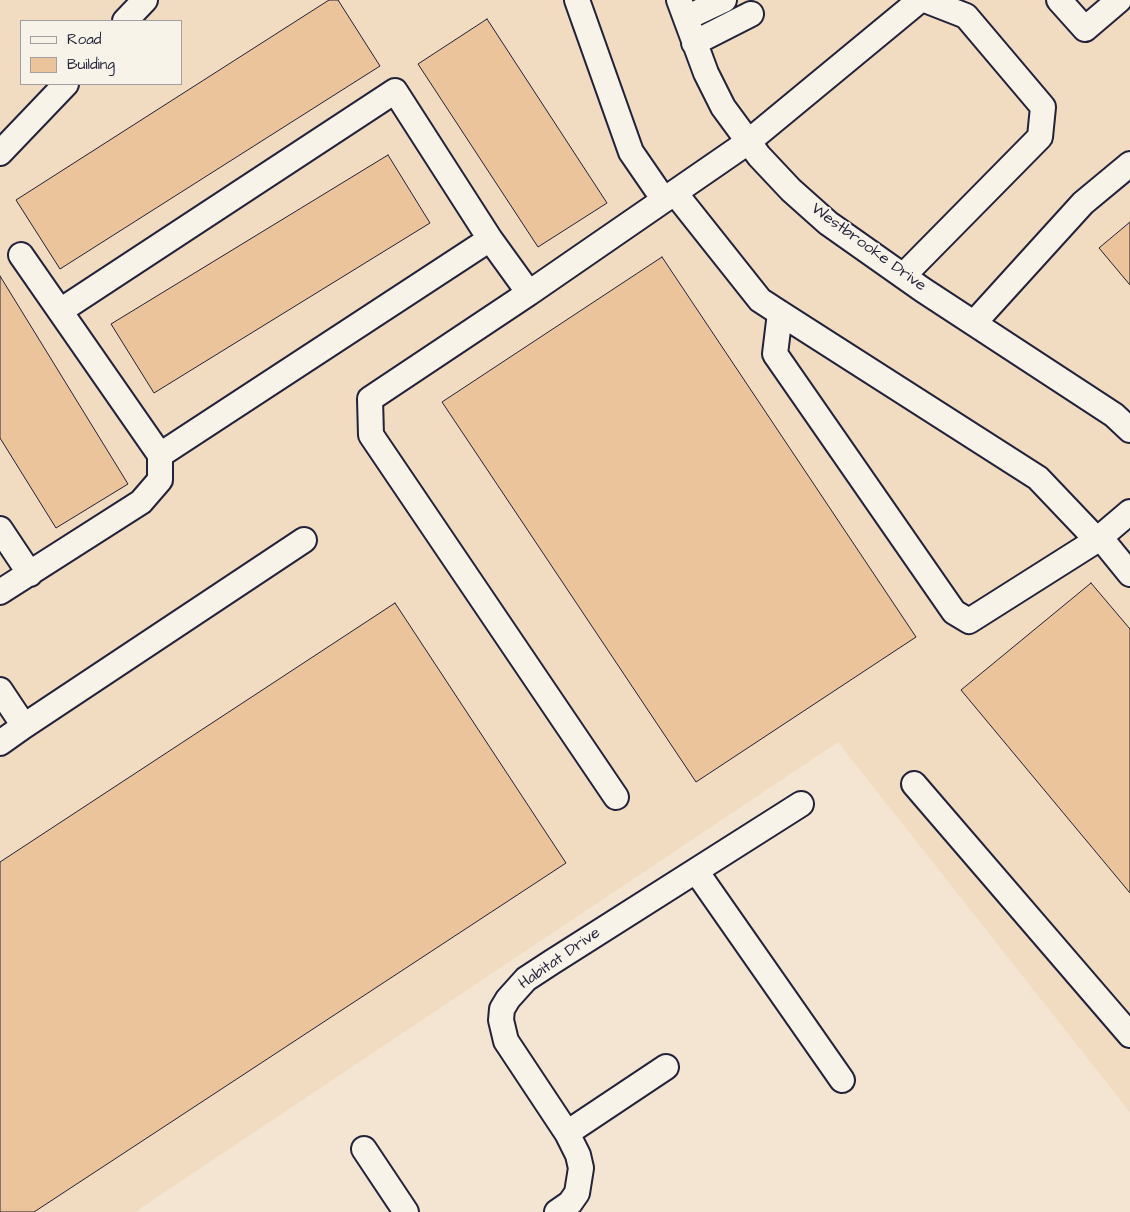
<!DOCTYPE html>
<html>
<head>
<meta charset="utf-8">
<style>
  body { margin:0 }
  #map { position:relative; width:1130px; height:1212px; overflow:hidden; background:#f3e5d1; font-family:"Architects Daughter",sans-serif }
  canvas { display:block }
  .legend { position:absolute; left:20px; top:20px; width:162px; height:65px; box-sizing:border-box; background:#f7f3e8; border:1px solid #a29fa3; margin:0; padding:6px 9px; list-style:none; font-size:15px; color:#22223b }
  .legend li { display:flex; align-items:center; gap:10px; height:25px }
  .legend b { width:25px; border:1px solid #a29fa3 }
</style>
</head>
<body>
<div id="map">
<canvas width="1130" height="1212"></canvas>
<ul class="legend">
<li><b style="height:6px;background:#f7f3e8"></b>Road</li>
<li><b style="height:14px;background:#ebc49b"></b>Building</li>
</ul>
</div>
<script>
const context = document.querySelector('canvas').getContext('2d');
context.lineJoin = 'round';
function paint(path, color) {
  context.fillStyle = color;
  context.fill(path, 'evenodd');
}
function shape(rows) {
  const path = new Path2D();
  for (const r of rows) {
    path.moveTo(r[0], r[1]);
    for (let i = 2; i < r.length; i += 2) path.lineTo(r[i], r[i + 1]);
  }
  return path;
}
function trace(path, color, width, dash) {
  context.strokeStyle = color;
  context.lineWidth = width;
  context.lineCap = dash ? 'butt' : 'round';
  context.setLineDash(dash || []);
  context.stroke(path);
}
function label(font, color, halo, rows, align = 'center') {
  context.font = font + ' "Architects Daughter",sans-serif';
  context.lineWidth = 4;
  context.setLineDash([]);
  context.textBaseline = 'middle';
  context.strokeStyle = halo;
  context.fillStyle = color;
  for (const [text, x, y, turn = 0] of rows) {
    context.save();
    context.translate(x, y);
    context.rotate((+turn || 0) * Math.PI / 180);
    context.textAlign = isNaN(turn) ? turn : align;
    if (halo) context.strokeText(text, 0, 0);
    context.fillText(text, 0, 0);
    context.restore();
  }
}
paint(shape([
  [0,0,1130,0,1130,1112,838,742,135,1212,0,1212],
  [21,21,181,21,181,84,21,84]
]), '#f1dbc1');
const building = shape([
  [329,0,338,0,380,66,60,269,16,200,329,0],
  [487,19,607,203,538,247,418,64,487,19],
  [388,155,430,223,154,393,111,324,388,155],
  [1130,222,1130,285,1099,248,1130,222],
  [662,257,916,637,696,782,442,402,662,257],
  [0,276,128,484,56,528,0,438,0,276],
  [1091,583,1130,629,1130,893,961,690,1091,583],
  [395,603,566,863,34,1212,0,1212,0,862,395,603]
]);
paint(building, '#ebc49b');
trace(building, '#22223b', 1);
const minor = shape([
  [577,0,631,152,664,200],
  [679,0,706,73,723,107,759,156,791,190,828,223,923,290,1114,415,1130,430],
  [1059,0,1085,29,1119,0],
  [686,18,724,0],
  [125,21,145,0],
  [694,43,751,14],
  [0,153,66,84],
  [675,193,760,300,780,313,1038,478,1097,540,969,621,954,612,775,354,780,313],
  [21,255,160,455],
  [903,276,1040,137,1043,107,966,16,925,0],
  [529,293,370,399,371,435,616,797],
  [60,311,395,91,490,239],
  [974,323,1083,203,1130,164],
  [1130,512,1097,540,1104,542,1130,574],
  [0,529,30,574],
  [0,592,141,502,160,480,160,455,490,239,529,293,748,142,920,0],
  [0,690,24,726,304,540],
  [0,743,24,726],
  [914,784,1130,1035],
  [696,871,842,1080],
  [567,1133,666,1067],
  [364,1149,406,1212],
  [557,1212,570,1203,577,1193,581,1168,578,1155,567,1133,506,1041,501,1020,502,1009,508,999,526,979,552,962,801,804]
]);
trace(minor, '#22223b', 28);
trace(minor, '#f7f3e8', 24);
label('16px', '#22223b', '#f7f3e8', [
  ["Westbrooke Drive",868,248,36],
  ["Habitat Drive",560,959,-35]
]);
</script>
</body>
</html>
